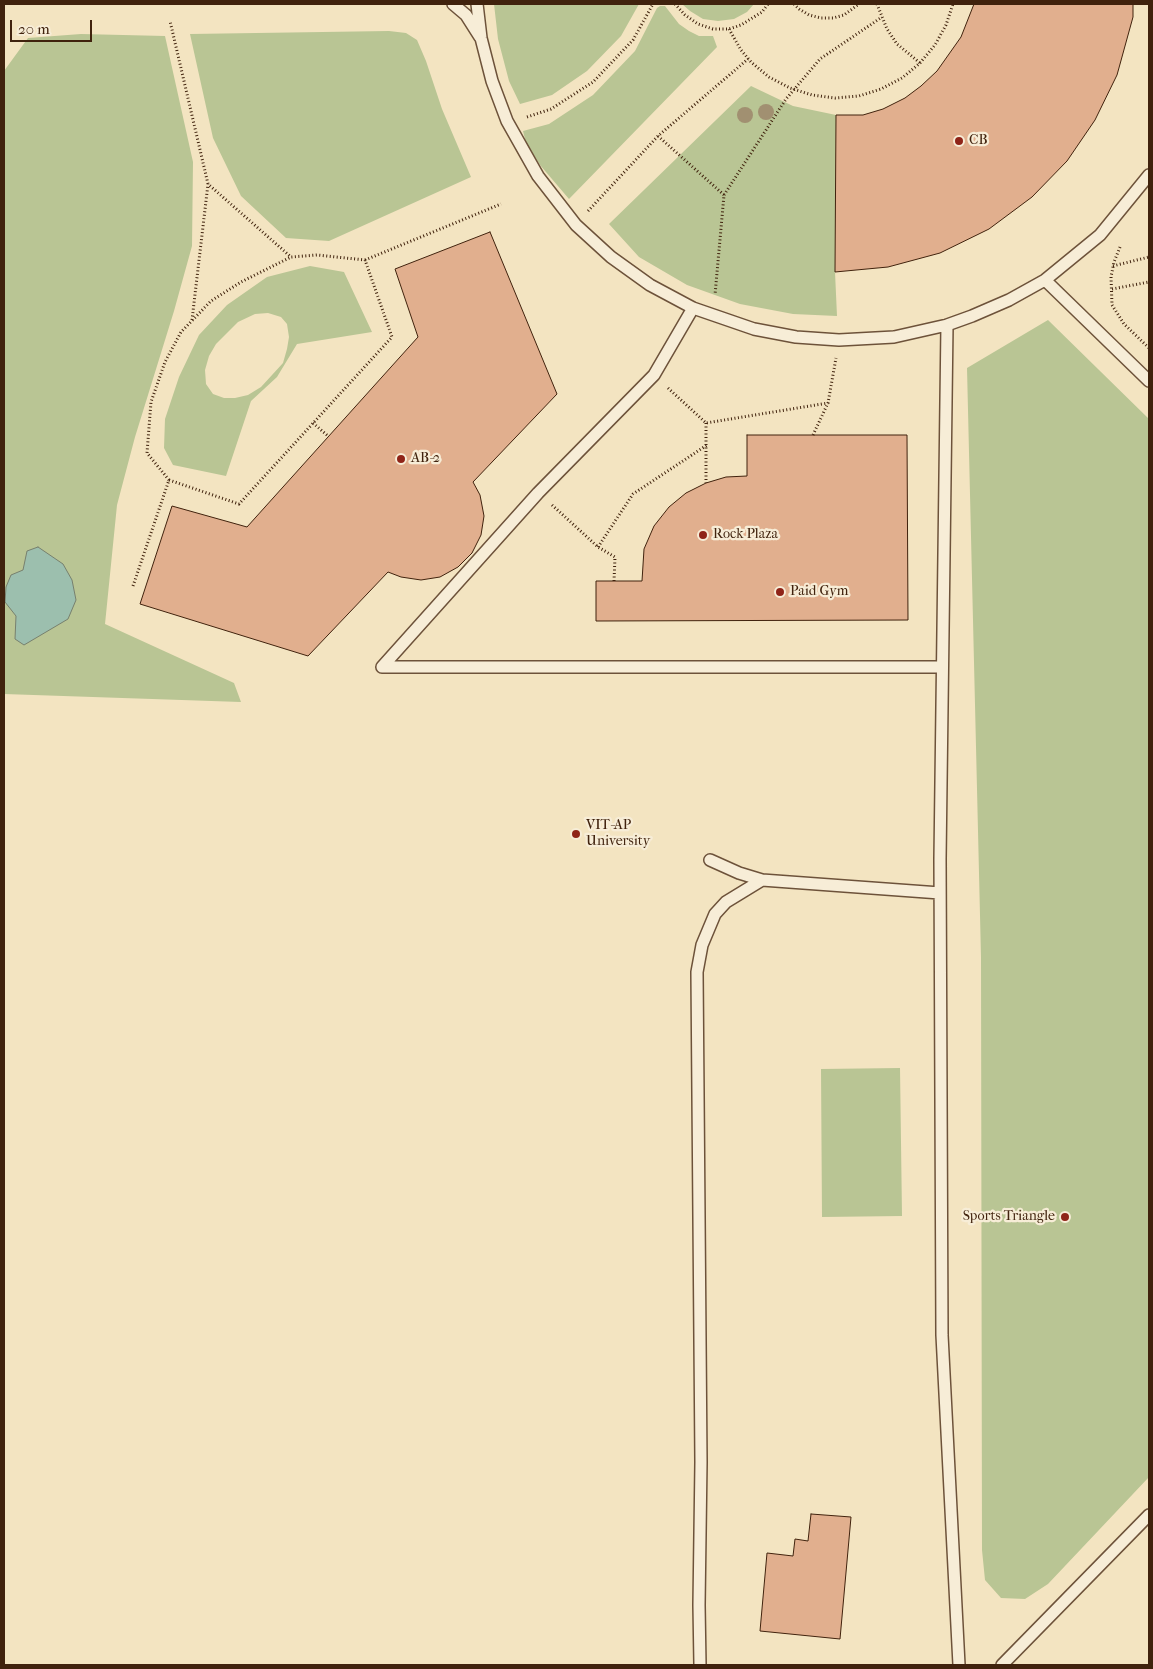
<!DOCTYPE html>
<html>
<head>
<meta charset="utf-8">
<style>
  body { margin:0 }
  #map { position:relative; width:1153px; height:1669px; overflow:hidden; background:#f3e4c1; font-family:"IM FELL French Canon",serif }
  canvas { display:block }
  .frame { position:absolute; inset:0; border:5px solid #40220d; pointer-events:none }
  .scale { position:absolute; left:10px; top:20px; width:82px; height:22px; box-sizing:border-box; border:2px solid #40220d; border-top:0; padding-left:6px; font-size:15px; line-height:18px; white-space:nowrap; color:#40220d; -webkit-text-stroke:4px #f7edd7; paint-order:stroke }
</style>
</head>
<body>
<div id="map">
<canvas width="1153" height="1669"></canvas>
<div class="frame"></div>
<div class="scale">20 m</div>
</div>
<script>
const context = document.querySelector('canvas').getContext('2d');
context.lineJoin = 'round';
function paint(path, color) {
  context.fillStyle = color;
  context.fill(path, 'evenodd');
}
function shape(rows) {
  const path = new Path2D();
  for (const r of rows) {
    path.moveTo(r[0], r[1]);
    for (let i = 2; i < r.length; i += 2) path.lineTo(r[i], r[i + 1]);
  }
  return path;
}
function trace(path, color, width, dash) {
  context.strokeStyle = color;
  context.lineWidth = width;
  context.lineCap = dash ? 'butt' : 'round';
  context.setLineDash(dash || []);
  context.stroke(path);
}
function label(font, color, halo, rows, align = 'center') {
  context.font = font + ' "IM FELL French Canon",serif';
  context.lineWidth = 4.5;
  context.setLineDash([]);
  context.textBaseline = 'middle';
  context.strokeStyle = halo;
  context.fillStyle = color;
  for (const [text, x, y, turn = 0] of rows) {
    context.save();
    context.translate(x, y);
    context.rotate((+turn || 0) * Math.PI / 180);
    context.textAlign = isNaN(turn) ? turn : align;
    if (halo) context.strokeText(text, 0, 0);
    context.fillText(text, 0, 0);
    context.restore();
  }
}
paint(shape([
  [494,4,639,4,621,36,587,71,552,95,520,104,509,81,498,39],
  [682,4,754,4,747,12,734,19,718,21,703,19,690,11],
  [660,6,665,6,679,24,689,31,699,36,713,36,717,47,569,199,540,165,526,143,523,131,549,124,593,95,635,51,657,8],
  [389,31,406,33,417,40,426,61,442,109,471,177,329,241,286,238,241,196,213,138,190,34],
  [81,34,165,36,193,162,192,246,174,311,135,437,117,505,105,624,234,683,241,702,4,694,4,71,28,38],
  [751,86,793,106,836,115,835,272,837,316,793,314,740,304,687,285,639,257,609,224],
  [310,266,344,272,372,332,297,344,277,377,251,401,226,476,173,465,164,448,165,419,179,377,199,335,227,305,267,277],
  [268,313,281,317,287,324,289,337,287,349,283,363,261,387,248,395,235,398,224,398,213,394,206,384,205,370,209,356,216,344,238,322,255,314],
  [1048,320,1149,419,1149,1477,1048,1584,1025,1599,1001,1598,985,1580,982,1550,981,957,967,368],
  [900,1068,902,1216,822,1217,821,1069]
]), '#b9c594');
const water = shape([
  [38,547,63,564,72,580,76,600,68,619,24,645,15,639,16,616,5,602,6,587,11,575,23,570,27,551,38,547]
]);
paint(water, '#9cbfae');
trace(water, '#77806e', 1);
const building = shape([
  [974,4,1133,4,1133,17,1117,75,1095,120,1067,161,1032,197,989,229,940,253,888,267,835,272,836,115,863,115,883,109,905,98,921,86,937,71,961,37,974,4],
  [490,232,557,394,473,482,480,495,484,516,481,535,472,553,458,567,440,577,421,580,401,577,388,572,308,656,140,604,172,506,247,527,418,337,395,269,490,232],
  [747,435,907,435,908,620,596,621,596,581,642,581,644,549,654,526,669,507,686,493,706,483,726,477,747,476,747,435],
  [811,1514,851,1517,840,1639,760,1631,767,1553,793,1556,795,1539,808,1541,811,1514]
]);
paint(building, '#e1af8e');
trace(building, '#40220d', 1);
const service = shape([
  [453,4,466,15,480,37],
  [477,4,481,38,492,81,507,121,538,176,576,225,611,257,650,285,693,308,754,329,796,337,839,340,894,337,947,325,972,316,1009,300,1045,280,1100,235,1149,175],
  [1045,280,1149,381],
  [947,325,940,859,942,1335,959,1665],
  [382,667,942,667],
  [382,667,538,493,654,375,693,308],
  [710,860,739,873,762,880,940,893],
  [700,1665,699,1605,701,1462,697,972,702,945,715,914,726,902,762,880],
  [1002,1665,1149,1515]
]);
trace(service, '#6d523a', 14);
trace(shape([
  [675,4,685,15,698,24,713,29,729,29,741,25,762,12,768,4],
  [794,4,799,9,809,15,821,18,833,18,844,15,859,4],
  [877,4,887,29,897,44,920,63],
  [729,29,741,50,751,62,769,77,790,88,812,95,835,98,859,96,881,89,902,78,920,63,935,45,946,25,953,4],
  [527,117,551,109,593,82,633,40,653,4],
  [658,136,724,195,715,295],
  [724,195,786,99,820,59,882,17],
  [588,211,658,136,748,59],
  [1120,247,1114,262,1111,277,1112,305,1124,324,1149,348],
  [365,260,501,204],
  [1113,266,1149,257],
  [1112,289,1149,282],
  [192,320,208,184],
  [668,388,706,423,828,403],
  [313,423,328,436],
  [706,423,706,483],
  [813,435,828,403,836,358],
  [169,480,147,453,151,402,165,362,181,332,211,301,241,282,291,257],
  [552,505,598,547,615,557,614,581],
  [598,547,633,494,707,445],
  [133,586,169,480,239,504,392,337,365,260,317,255,291,257,208,184,170,21]
]), '#40220d', 3, [1, 2.5]);
trace(service, '#f7edd7', 11);
context.fillStyle = '#a19071';
for (const [x, y] of [
  [766,112],
  [745,115]
]) {
  context.beginPath();
  context.arc(x, y, 8, 0, 2 * Math.PI);
  context.fill();
}
for (const [x, y, r, color] of [
  [959,141,5,"#8f2418"],
  [401,459,5,"#8f2418"],
  [703,535,5,"#8f2418"],
  [780,592,5,"#8f2418"],
  [576,834,5,"#8f2418"],
  [1065,1217,5,"#8f2418"]
]) {
  const dot = new Path2D();
  dot.arc(x, y, r, 0, 2 * Math.PI);
  context.fillStyle = color;
  context.fill(dot);
  trace(dot, '#f7edd7', 2);
}
label('14px', '#40220d', '#f7edd7', [
  ["CB",969,141],
  ["AB-2",411,459],
  ["Rock Plaza",713,535],
  ["Paid Gym",790,592],
  ["VIT-AP",586,826],
  ["University",586,842],
  ["Sports Triangle",1055,1217,"right"]
], 'left');
</script>
</body>
</html>
